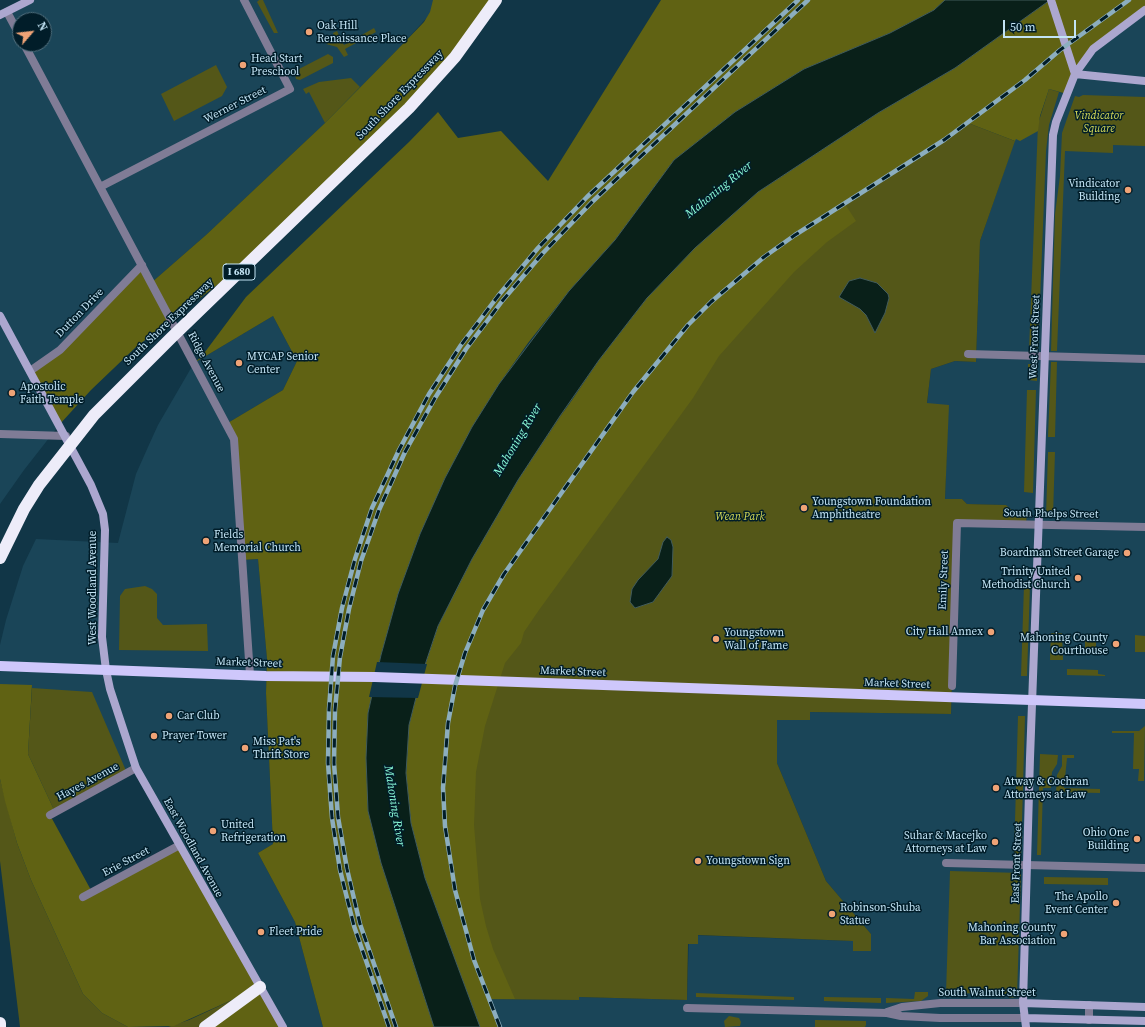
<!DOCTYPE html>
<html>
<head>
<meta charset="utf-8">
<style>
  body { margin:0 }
  #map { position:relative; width:1145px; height:1027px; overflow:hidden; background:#113647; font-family:"Source Serif 4",serif }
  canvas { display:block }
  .north { position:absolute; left:12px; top:12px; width:40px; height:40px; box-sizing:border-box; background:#011d29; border:1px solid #4f6d7b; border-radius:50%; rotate:62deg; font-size:11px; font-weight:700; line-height:16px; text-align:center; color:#c3e4f5 }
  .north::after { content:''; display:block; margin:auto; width:14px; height:18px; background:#efa376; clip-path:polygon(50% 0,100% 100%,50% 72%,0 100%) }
  .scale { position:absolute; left:1003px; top:20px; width:73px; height:18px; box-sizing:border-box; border:2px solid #c3e4f5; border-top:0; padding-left:5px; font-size:12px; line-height:14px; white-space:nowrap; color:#c3e4f5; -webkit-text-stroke:3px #011d29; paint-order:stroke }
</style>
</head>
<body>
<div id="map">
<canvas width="1145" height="1027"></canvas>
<div class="north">N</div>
<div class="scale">50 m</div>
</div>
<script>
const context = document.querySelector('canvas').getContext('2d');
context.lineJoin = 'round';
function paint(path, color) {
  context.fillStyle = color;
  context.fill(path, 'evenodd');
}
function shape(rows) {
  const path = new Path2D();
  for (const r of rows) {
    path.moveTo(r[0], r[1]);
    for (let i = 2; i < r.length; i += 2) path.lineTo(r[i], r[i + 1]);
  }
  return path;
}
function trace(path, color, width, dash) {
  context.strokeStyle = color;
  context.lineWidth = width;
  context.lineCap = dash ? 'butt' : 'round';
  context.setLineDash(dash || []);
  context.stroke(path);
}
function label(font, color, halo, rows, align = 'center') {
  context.font = font + ' "Source Serif 4",serif';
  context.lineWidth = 3;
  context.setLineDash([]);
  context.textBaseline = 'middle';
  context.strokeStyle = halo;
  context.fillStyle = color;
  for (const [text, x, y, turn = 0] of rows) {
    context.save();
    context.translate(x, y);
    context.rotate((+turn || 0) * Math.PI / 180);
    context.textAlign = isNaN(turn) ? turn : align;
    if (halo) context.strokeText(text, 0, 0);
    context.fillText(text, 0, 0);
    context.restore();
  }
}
paint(shape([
  [30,0,443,0,400,47,325,123,206,235,151,283,60,424,24,470,0,504,0,15],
  [20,20,44,20,44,44,20,44],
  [1145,10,1145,1027,500,1027,489,999,578,1000,579,997,687,1000,689,935,853,941,871,934,826,881,777,763,777,719,810,720,810,712,951,714,957,523,1026,524,1027,515,1016,514,1006,505,967,504,962,499,945,499,948,406,927,404,931,369,955,361,976,362,980,241,1015,139,1038,124,1049,89,1067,94,1093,49],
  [273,316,297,361,283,390,226,424,234,439,243,560,258,559,267,659,266,693,273,844,258,853,295,922,323,1027,283,1027,136,768,92,791,32,688,32,685,0,686,0,645,6,620,23,566,36,539,118,543,136,474,148,447,158,425,194,363]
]), '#1a4558');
paint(shape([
  [259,0,263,0,278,33,274,33,257,2],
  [374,28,376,32,345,49,348,55,344,57,337,47,326,44,335,39,333,33,337,31,344,45],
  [328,54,333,57,333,63,300,80,296,79,295,74,299,69],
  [216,65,227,87,222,96,174,121,161,94],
  [351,78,360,87,325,123,309,92,306,94,303,89,319,82],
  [1049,89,1059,92,1049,125,1046,151,1038,350,1029,350,1038,124],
  [1083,95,1145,97,1145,146,1113,145,1113,153,1065,151,1057,351,1051,351,1055,214,1060,176,1062,133,1075,96,1079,97],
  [968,123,1015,141,980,241,976,362,955,361,931,369,927,403,949,405,945,499,962,499,967,504,1006,505,1016,514,1027,514,1026,524,957,523,951,714,810,712,810,720,777,720,777,763,826,881,871,934,871,951,853,951,853,941,698,935,698,944,688,944,687,1000,579,997,579,1000,470,999,442,928,518,480,560,416,695,248,758,192],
  [1032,362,1037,362,1037,381,1028,380,1028,364,1032,364],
  [1051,362,1057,362,1055,437,1048,437],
  [1027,390,1036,390,1033,493,1024,492],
  [1048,452,1055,452,1053,516,1046,516],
  [1024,585,1030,585,1027,676,1021,676],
  [145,586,152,589,157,594,157,618,163,625,207,624,208,651,119,650,120,596,125,589],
  [1051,633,1062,633,1063,660,1050,660],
  [1085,634,1096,634,1096,652,1085,651],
  [1135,635,1145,636,1145,652,1135,652],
  [1067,669,1098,670,1098,674,1105,675,1105,676,1067,675],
  [32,688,92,692,127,773,55,812,28,754],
  [1018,716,1025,716,1021,856,1014,856],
  [1145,726,1144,781,1138,781,1139,769,1133,769,1134,733,1112,733,1112,731,1139,731],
  [1040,754,1058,755,1057,764,1052,772,1051,788,1043,788,1041,855,1037,855],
  [1062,755,1074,755,1074,758,1067,758,1064,788,1100,789,1100,793,1056,792,1057,775,1062,766],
  [0,779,17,843,31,880,83,994,102,1013,128,1027,20,1027,0,861],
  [950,871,1021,873,1017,997,1009,998,1009,994,946,993],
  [1044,877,1108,878,1108,885,1044,884],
  [915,992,928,992,928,996,921,1001,886,1003,886,998,914,999],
  [696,993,794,997,794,1000,696,997],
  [243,995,205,1027,168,1027,189,1020],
  [824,997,881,998,881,1003,824,1001],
  [729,1016,739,1018,741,1022,740,1026,725,1027,724,1021],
  [815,1020,866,1021,866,1025,865,1027,815,1027]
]), '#545718');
paint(shape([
  [433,0,496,0,455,57,255,256,136,347,91,390,60,424,30,371,43,363,142,265,151,283,206,235,325,123,397,50,424,22,430,12],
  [661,0,945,0,934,10,890,33,804,69,735,112,674,160,615,240,569,291,528,343,499,384,472,427,445,478,420,534,398,594,381,655,368,713,366,758,368,811,381,863,434,1027,323,1027,295,922,258,853,273,844,266,693,267,659,258,559,242,560,234,439,226,424,283,390,297,361,273,316,194,363,202,356,246,297,409,142,438,112,458,138,501,131,548,181],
  [1050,0,1145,0,1145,10,1093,49,1067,94,1049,89,1040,116,1038,131,1020,141,1016,139,1015,141,968,123,912,162,845,204,856,221,827,242,794,272,719,356,693,398,539,610,524,632,521,643,505,663,485,726,476,772,474,825,480,899,486,926,493,949,515,999,489,999,500,1027,480,1027,425,878,411,823,406,773,409,725,422,674,438,626,472,559,518,480,599,360,647,298,695,248,758,192,878,113,955,68],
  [0,684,32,685,28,754,55,812,50,815,92,892,178,846,283,1027,205,1027,243,995,174,1026,128,1027,102,1013,83,994,31,880,17,843,5,801,0,779]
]), '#606213');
const water = shape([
  [945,0,1050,0,955,68,878,113,758,192,695,248,647,298,599,360,560,416,518,480,472,559,438,626,422,674,409,725,406,773,411,823,425,878,480,1027,434,1027,381,863,368,811,366,758,368,713,381,655,398,594,420,534,445,478,472,427,499,384,569,291,615,240,674,160,735,112,804,69,890,33,934,10,945,0],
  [860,278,877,283,888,294,889,298,885,313,875,333,866,315,860,309,839,297,849,281,860,278],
  [667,537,671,540,673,547,672,576,653,602,635,608,630,602,632,589,638,580,658,559,663,542,667,537]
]);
paint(water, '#092019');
trace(water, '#415b5b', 1);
paint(shape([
  [377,662,427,664,418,698,369,697]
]), '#113647');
trace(shape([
  [7,12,20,36],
  [24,44,234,439,250,675],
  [100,187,290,89,244,0],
  [968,354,1145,359],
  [30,371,60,350,142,265],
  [0,434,66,436],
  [952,686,957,523,1145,527],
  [50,815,136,768],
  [946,863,1145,868],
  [83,897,178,846],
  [687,1008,887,1013,901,1016,940,1018,1025,1018],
  [887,1012,902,1007,940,1003,1023,1003],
  [1089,1020,1089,1005]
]), '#807c96', 8);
trace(shape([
  [1051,0,1075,74],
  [0,15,30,0],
  [1075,74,1145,81],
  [0,316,91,485,103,514,105,530,102,637,106,670,110,689,136,768,283,1027],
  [1023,1003,1145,1007],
  [1025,1018,1145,1021],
  [1026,1027,1023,1003,1030,758,1053,135,1056,122,1075,74,1093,49,1145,10]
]), '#aca7cf', 8);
trace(shape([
  [0,666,266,676,375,677,1145,704]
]), '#cec7fb', 10);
trace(shape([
  [0,558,24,509,39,485,94,415,171,338,409,108,455,57,496,0],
  [0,1023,0,1027],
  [205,1027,260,987]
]), '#edecf9', 12);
const rail = shape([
  [389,1027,354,926,340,870,332,818,328,763,329,709,333,656,342,608,355,559,372,508,399,450,429,394,461,345,498,296,538,248,587,197,798,0],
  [396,1027,360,924,347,869,338,817,334,763,335,710,340,657,349,609,361,561,379,510,405,452,435,398,466,349,503,300,543,253,592,202,808,0],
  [500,1027,474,960,455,890,445,826,443,788,448,723,455,686,465,653,483,610,504,574,633,392,688,325,711,302,764,257,795,235,944,140,1025,80,1060,50,1129,0]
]);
trace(rail, '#8caebf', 4.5);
trace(rail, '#011d29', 3, [9]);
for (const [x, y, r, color] of [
  [309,32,4,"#efa376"],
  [243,65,4,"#efa376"],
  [1128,190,4,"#efa376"],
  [239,363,4,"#efa376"],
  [12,393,4,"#efa376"],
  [804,508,4,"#efa376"],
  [206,541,4,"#efa376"],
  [1127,553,4,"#efa376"],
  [1078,578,4,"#efa376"],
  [991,632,4,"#efa376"],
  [716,639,4,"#efa376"],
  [1116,644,4,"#efa376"],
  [169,716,4,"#efa376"],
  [154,736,4,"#efa376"],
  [245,748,4,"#efa376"],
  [996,788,4,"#efa376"],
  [213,831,4,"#efa376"],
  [1137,839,4,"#efa376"],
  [995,842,4,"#efa376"],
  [698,861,4,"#efa376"],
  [1116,903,4,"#efa376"],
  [832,914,4,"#efa376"],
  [261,932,4,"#efa376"],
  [1064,934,4,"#efa376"]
]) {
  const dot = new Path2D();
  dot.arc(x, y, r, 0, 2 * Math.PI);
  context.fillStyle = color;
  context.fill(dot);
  trace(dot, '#011d29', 1.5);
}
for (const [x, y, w] of [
  [239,272,32]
]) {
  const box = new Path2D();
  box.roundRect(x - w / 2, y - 8, w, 16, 3);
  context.fillStyle = '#011d29';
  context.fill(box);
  trace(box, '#c3e4f5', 1);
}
label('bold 10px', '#c3e4f5', null, [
  ["I 680",239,272]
]);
label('11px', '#c3e4f5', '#011d29', [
  ["Oak Hill",317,26],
  ["Renaissance Place",317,39],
  ["Head Start",251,59],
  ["Preschool",251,72],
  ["Vindicator",1120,184,"right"],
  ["Building",1120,197,"right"],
  ["MYCAP Senior",247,357],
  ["Center",247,370],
  ["Apostolic",20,387],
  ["Faith Temple",20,400],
  ["Youngstown Foundation",812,502],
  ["Amphitheatre",812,515],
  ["Fields",214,535],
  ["Memorial Church",214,548],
  ["Boardman Street Garage",1119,553,"right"],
  ["Trinity United",1070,572,"right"],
  ["Methodist Church",1070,585,"right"],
  ["City Hall Annex",983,632,"right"],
  ["Youngstown",724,633],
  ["Wall of Fame",724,646],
  ["Mahoning County",1108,638,"right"],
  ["Courthouse",1108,651,"right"],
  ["Car Club",177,716],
  ["Prayer Tower",162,736],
  ["Miss Pat's",253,742],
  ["Thrift Store",253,755],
  ["Atway & Cochran",1004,782],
  ["Attorneys at Law",1004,795],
  ["United",221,825],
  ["Refrigeration",221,838],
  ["Ohio One",1129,833,"right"],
  ["Building",1129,846,"right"],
  ["Suhar & Macejko",987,836,"right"],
  ["Attorneys at Law",987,849,"right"],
  ["Youngstown Sign",706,861],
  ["The Apollo",1108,897,"right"],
  ["Event Center",1108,910,"right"],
  ["Robinson-Shuba",840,908],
  ["Statue",840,921],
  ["Mahoning County",1056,928,"right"],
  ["Bar Association",1056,941,"right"],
  ["Fleet Pride",269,932]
], 'left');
label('11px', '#c3e4f5', '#011d29', [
  ["South Shore Expressway",400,95,-46],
  ["Werner Street",235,105,-27],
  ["Dutton Drive",80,313,-46],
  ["South Shore Expressway",169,322,-44],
  ["West Front Street",1035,337,-88],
  ["Ridge Avenue",206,362,62],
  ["South Phelps Street",1051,514,1],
  ["Emily Street",944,580,-88],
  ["West Woodland Avenue",93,588,-90],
  ["Market Street",249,663,2],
  ["Market Street",573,672,2],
  ["Market Street",897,684,2],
  ["Hayes Avenue",88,782,-28],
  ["East Woodland Avenue",193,848,61],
  ["Erie Street",126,862,-28],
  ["East Front Street",1017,863,-88],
  ["South Walnut Street",987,993]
]);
label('italic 11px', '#d7dc58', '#011d29', [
  ["Vindicator",1099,116],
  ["Square",1099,129],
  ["Wean Park",740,517]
]);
label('italic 12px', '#8cfcd9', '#011d29', [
  ["Mahoning River",719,190,-39],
  ["Mahoning River",518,440,-59],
  ["Mahoning River",394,806,81]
]);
</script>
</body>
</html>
